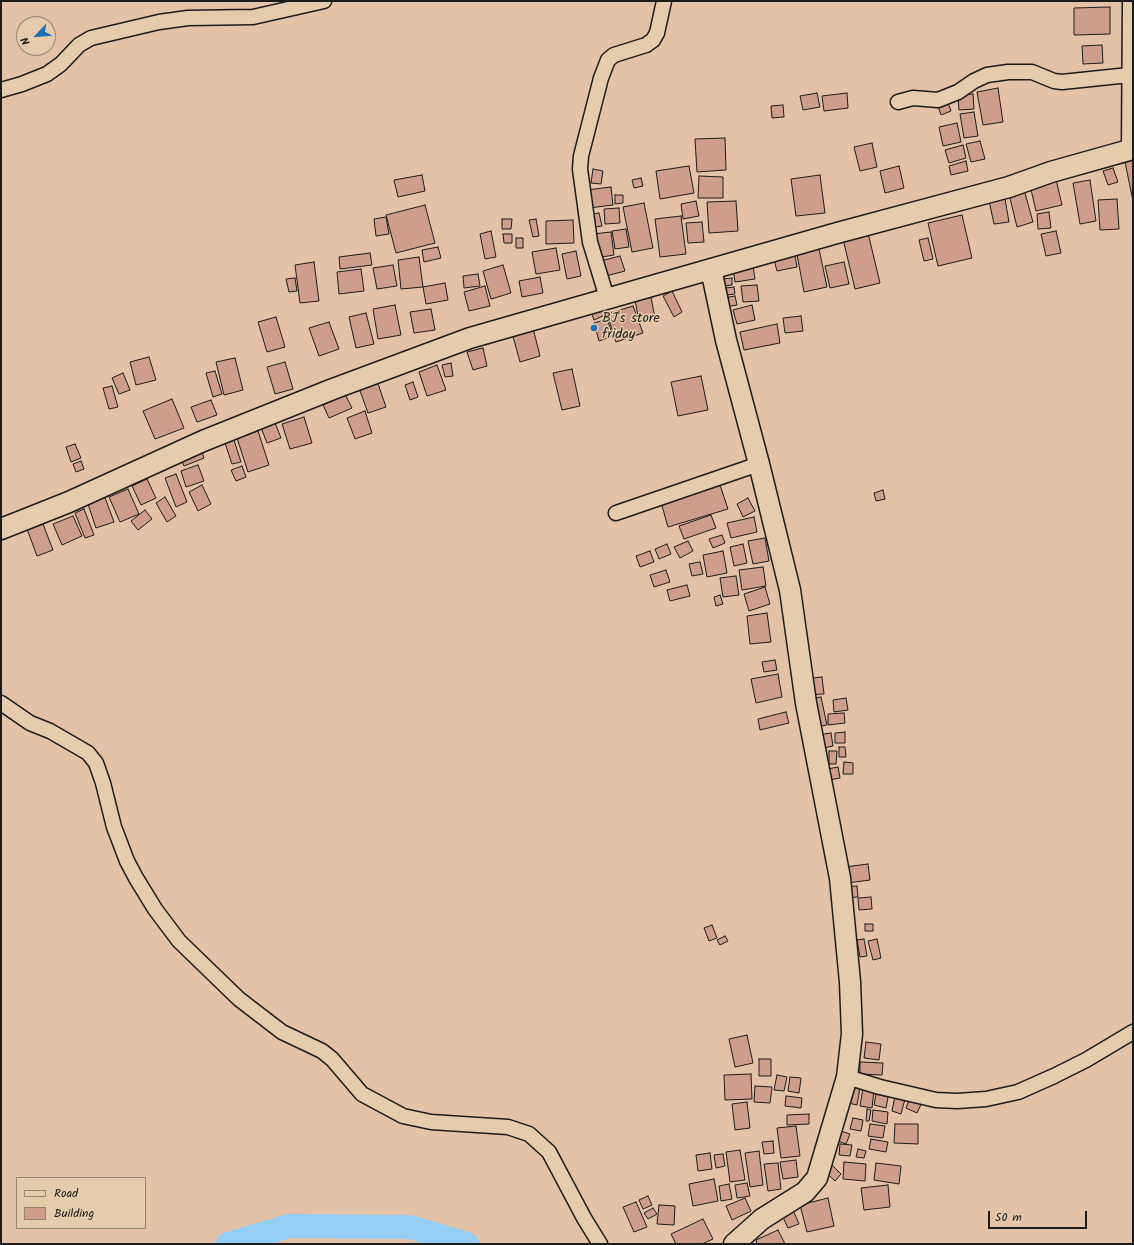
<!DOCTYPE html>
<html>
<head>
<meta charset="utf-8">
<style>
  body { margin:0 }
  #map { position:relative; width:1134px; height:1245px; overflow:hidden; background:#e4c2a7; font-family:Kalam,sans-serif }
  canvas { display:block }
  .frame { position:absolute; inset:0; border:2px solid #1c1c1c; pointer-events:none }
  .legend { position:absolute; left:16px; top:1177px; width:130px; height:52px; box-sizing:border-box; background:#e5ccad; border:1px solid #958673; margin:0; padding:5px 7px; list-style:none; font-size:12px; color:#1c1c1c }
  .legend li { display:flex; align-items:center; gap:8px; height:20px }
  .legend b { width:20px; border:1px solid #958673 }
  .north { position:absolute; left:16px; top:16px; width:40px; height:40px; box-sizing:border-box; background:#e5ccad; border:1px solid #958673; border-radius:50%; rotate:244deg; font-size:11px; font-weight:700; line-height:16px; text-align:center; color:#1c1c1c }
  .north::after { content:''; display:block; margin:auto; width:14px; height:18px; background:#1f6fb2; clip-path:polygon(50% 0,100% 100%,50% 72%,0 100%) }
  .scale { position:absolute; left:988px; top:1211px; width:99px; height:18px; box-sizing:border-box; border:2px solid #1c1c1c; border-top:0; padding-left:5px; font-size:12px; line-height:14px; white-space:nowrap; color:#1c1c1c; -webkit-text-stroke:3px #e5ccad; paint-order:stroke }
</style>
</head>
<body>
<div id="map">
<canvas width="1134" height="1245"></canvas>
<div class="frame"></div>
<ul class="legend">
<li><b style="height:5px;background:#e5ccad"></b>Road</li>
<li><b style="height:11px;background:#ce9d8c"></b>Building</li>
</ul>
<div class="north">N</div>
<div class="scale">50 m</div>
</div>
<script>
const context = document.querySelector('canvas').getContext('2d');
context.lineJoin = 'round';
function shape(rows) {
  const path = new Path2D();
  for (const r of rows) {
    path.moveTo(r[0], r[1]);
    for (let i = 2; i < r.length; i += 2) path.lineTo(r[i], r[i + 1]);
  }
  return path;
}
function trace(path, color, width, dash) {
  context.strokeStyle = color;
  context.lineWidth = width;
  context.lineCap = dash ? 'butt' : 'round';
  context.setLineDash(dash || []);
  context.stroke(path);
}
function paint(path, color) {
  context.fillStyle = color;
  context.fill(path, 'evenodd');
}
function label(font, color, halo, rows, align = 'center') {
  context.font = font + ' Kalam,sans-serif';
  context.lineWidth = 3;
  context.setLineDash([]);
  context.textBaseline = 'middle';
  context.strokeStyle = halo;
  context.fillStyle = color;
  for (const [text, x, y, turn = 0] of rows) {
    context.save();
    context.translate(x, y);
    context.rotate((+turn || 0) * Math.PI / 180);
    context.textAlign = isNaN(turn) ? turn : align;
    if (halo) context.strokeText(text, 0, 0);
    context.fillText(text, 0, 0);
    context.restore();
  }
}
trace(shape([
  [228,1244,289,1226,410,1227,467,1244]
]), '#95cef5', 24);
const building = shape([
  [1110,7,1110,34,1074,35,1074,8,1110,7],
  [1102,45,1103,63,1083,64,1082,46,1102,45],
  [998,88,1003,122,983,125,977,92,998,88],
  [817,93,820,107,803,110,800,96,817,93],
  [847,93,848,108,824,111,822,96,847,93],
  [973,94,974,109,959,110,958,95,973,94],
  [947,100,951,111,941,115,937,103,947,100],
  [783,105,784,117,772,118,771,106,783,105],
  [974,112,978,136,964,138,960,114,974,112],
  [957,123,961,142,943,146,939,127,957,123],
  [725,138,726,170,697,172,695,139,725,138],
  [980,141,985,159,971,162,966,144,980,141],
  [872,143,877,167,860,171,854,147,872,143],
  [963,145,966,158,949,163,945,150,963,145],
  [1133,160,1133,201,1125,162,1133,160],
  [966,161,968,171,951,175,949,166,966,161],
  [689,166,694,193,660,199,656,171,689,166],
  [899,166,904,188,885,193,880,171,899,166],
  [1113,168,1118,182,1108,185,1103,171,1113,168],
  [593,169,603,171,601,184,591,183,593,169],
  [422,175,425,191,398,197,394,180,422,175],
  [820,175,825,213,796,216,791,179,820,175],
  [1055,175,1062,205,1036,211,1029,181,1055,175],
  [699,176,723,177,723,198,698,198,699,176],
  [641,178,643,186,634,188,632,180,641,178],
  [1090,180,1096,221,1080,224,1073,183,1090,180],
  [1023,186,1033,222,1017,227,1008,190,1023,186],
  [611,187,613,205,589,208,587,190,611,187],
  [1004,193,1009,222,994,224,988,196,1004,193],
  [615,195,623,195,623,203,615,204,615,195],
  [1117,199,1119,229,1100,230,1098,200,1117,199],
  [696,201,699,216,683,219,681,204,696,201],
  [736,201,738,231,709,233,707,202,736,201],
  [644,203,653,248,632,252,623,207,644,203],
  [425,205,435,243,396,253,386,215,425,205],
  [619,208,620,223,605,224,604,209,619,208],
  [1049,212,1051,228,1038,229,1037,214,1049,212],
  [599,213,602,226,590,228,587,215,599,213],
  [962,215,972,258,938,266,928,223,962,215],
  [681,216,686,254,660,257,655,219,681,216],
  [386,217,389,234,376,236,374,219,386,217],
  [502,219,512,219,511,229,502,229,502,219],
  [536,219,539,236,533,237,529,220,536,219],
  [573,220,574,243,546,244,546,221,573,220],
  [702,222,704,242,688,243,686,223,702,222],
  [626,229,629,247,615,249,612,231,626,229],
  [491,231,496,257,485,259,480,234,491,231],
  [1056,231,1061,253,1046,256,1041,234,1056,231],
  [611,232,614,255,596,258,592,234,611,232],
  [868,233,880,283,855,289,843,239,868,233],
  [503,234,512,234,512,243,504,243,503,234],
  [516,238,523,238,523,248,516,248,516,238],
  [928,238,933,259,924,261,919,240,928,238],
  [818,244,827,287,804,292,796,249,818,244],
  [438,247,441,258,424,262,422,250,438,247],
  [556,248,560,270,536,274,532,252,556,248],
  [576,251,581,276,567,279,562,254,576,251],
  [794,251,797,267,777,271,773,256,794,251],
  [370,253,372,265,340,269,339,257,370,253],
  [620,256,625,271,602,277,597,262,620,256],
  [419,257,423,287,401,289,398,260,419,257],
  [314,262,319,301,300,303,295,265,314,262],
  [844,262,849,284,830,288,825,266,844,262],
  [393,265,397,286,377,289,373,268,393,265],
  [503,265,511,293,491,299,483,271,503,265],
  [753,266,755,279,735,282,733,269,753,266],
  [361,269,364,291,339,294,337,272,361,269],
  [478,274,480,286,464,288,463,276,478,274],
  [540,277,543,293,522,297,519,281,540,277],
  [295,278,297,291,289,292,286,279,295,278],
  [732,278,732,285,715,287,714,280,732,278],
  [445,283,448,300,426,304,423,287,445,283],
  [757,285,759,301,743,302,741,286,757,285],
  [485,286,490,306,469,311,464,292,485,286],
  [734,287,735,294,717,296,717,289,734,287],
  [672,291,682,312,674,317,663,296,672,291],
  [650,292,655,318,639,321,634,295,650,292],
  [735,296,737,305,720,308,718,299,735,296],
  [603,304,607,314,594,320,590,309,603,304],
  [395,305,401,335,378,339,373,309,395,305],
  [752,305,755,320,737,324,733,310,752,305],
  [633,306,643,333,616,342,607,314,633,306],
  [431,309,435,330,414,333,410,312,431,309],
  [366,313,374,344,356,348,349,317,366,313],
  [801,316,803,331,785,333,783,318,801,316],
  [276,317,285,347,267,352,258,322,276,317],
  [607,319,613,336,599,341,594,323,607,319],
  [329,322,339,349,319,356,309,328,329,322],
  [532,324,540,356,520,362,511,329,532,324],
  [777,324,780,343,744,350,740,332,777,324],
  [483,348,487,366,473,370,467,352,483,348],
  [149,357,156,380,136,385,130,362,149,357],
  [235,358,243,390,224,395,216,362,235,358],
  [285,362,293,389,275,394,267,367,285,362],
  [451,363,453,376,445,377,442,365,451,363],
  [437,365,446,390,427,396,419,372,437,365],
  [572,369,580,406,562,410,553,373,572,369],
  [215,371,222,394,213,397,206,373,215,371],
  [123,373,130,390,119,394,112,378,123,373],
  [701,376,708,410,678,416,671,382,701,376],
  [377,381,386,407,368,413,359,388,377,381],
  [413,382,418,397,410,400,405,385,413,382],
  [112,386,118,407,109,409,103,388,112,386],
  [345,394,352,408,329,418,323,405,345,394],
  [172,399,184,428,155,439,143,411,172,399],
  [211,400,217,415,197,422,191,407,211,400],
  [365,411,372,433,355,439,347,418,365,411],
  [304,417,312,443,290,449,282,424,304,417],
  [274,420,281,438,267,443,260,425,274,420],
  [258,431,269,465,248,472,237,438,258,431],
  [233,437,241,462,232,464,224,440,233,437],
  [75,444,81,458,71,462,66,447,75,444],
  [200,446,204,458,184,466,179,454,200,446],
  [81,461,84,469,76,472,73,464,81,461],
  [198,465,204,481,186,487,181,471,198,465],
  [242,466,246,477,236,481,231,470,242,466],
  [176,474,187,502,176,507,165,478,176,474],
  [147,479,156,498,141,505,132,486,147,479],
  [202,485,211,504,198,511,189,492,202,485],
  [720,485,728,509,668,527,661,502,720,485],
  [128,489,139,514,120,522,109,497,128,489],
  [883,490,885,499,876,501,874,493,883,490],
  [104,495,114,522,96,528,87,501,104,495],
  [165,497,176,516,167,522,156,503,165,497],
  [748,498,755,511,743,517,737,504,748,498],
  [84,509,94,535,85,538,75,513,84,509],
  [145,510,152,519,138,530,131,521,145,510],
  [711,515,716,528,684,539,679,526,711,515],
  [73,516,82,536,62,545,53,524,73,516],
  [754,517,757,532,731,538,727,523,754,517],
  [43,524,53,550,37,556,27,529,43,524],
  [722,535,725,543,713,548,709,539,722,535],
  [765,538,769,561,753,564,748,541,765,538],
  [688,541,693,551,680,558,674,547,688,541],
  [667,544,671,554,659,559,655,549,667,544],
  [743,544,747,563,734,566,730,547,743,544],
  [650,551,654,562,640,567,636,556,650,551],
  [723,551,727,573,707,577,703,555,723,551],
  [700,562,703,574,692,576,689,564,700,562],
  [763,567,766,586,742,590,739,570,763,567],
  [666,570,670,582,654,587,650,575,666,570],
  [736,576,739,595,723,597,720,578,736,576],
  [687,585,690,596,670,601,667,590,687,585],
  [765,587,770,604,749,611,744,594,765,587],
  [720,595,723,604,716,606,714,597,720,595],
  [767,613,771,642,750,644,747,616,767,613],
  [775,660,777,670,764,672,762,662,775,660],
  [778,674,782,697,756,703,751,679,778,674],
  [822,677,824,694,805,695,804,679,822,677],
  [821,697,827,725,815,727,810,699,821,697],
  [846,698,848,710,834,712,833,700,846,698],
  [786,712,789,723,760,730,758,719,786,712],
  [844,713,845,723,828,725,828,714,844,713],
  [845,732,845,743,835,743,835,733,845,732],
  [831,733,833,746,819,749,817,735,831,733],
  [839,747,845,747,846,757,839,757,839,747],
  [829,751,837,751,836,764,829,764,829,751],
  [844,762,853,763,853,774,843,774,844,762],
  [838,767,840,778,824,781,822,770,838,767],
  [868,864,870,880,847,883,845,867,868,864],
  [857,886,858,897,844,898,843,887,857,886],
  [871,897,872,909,859,910,858,898,871,897],
  [865,924,873,924,873,931,865,931,865,924],
  [712,925,717,938,709,941,704,928,712,925],
  [725,936,728,941,720,945,717,940,725,936],
  [864,939,867,956,860,957,857,940,864,939],
  [877,939,881,958,873,960,868,941,877,939],
  [747,1035,753,1063,735,1067,729,1039,747,1035],
  [866,1042,881,1044,879,1060,864,1058,866,1042],
  [759,1059,771,1059,771,1076,759,1076,759,1059],
  [860,1062,883,1063,882,1075,860,1074,860,1062],
  [751,1074,752,1099,725,1100,724,1075,751,1074],
  [777,1075,787,1077,784,1091,774,1090,777,1075],
  [790,1077,801,1078,799,1093,788,1091,790,1077],
  [848,1080,861,1082,857,1105,844,1102,848,1080],
  [755,1086,772,1087,770,1103,754,1102,755,1086],
  [863,1088,874,1090,872,1108,860,1106,863,1088],
  [876,1094,888,1097,886,1108,874,1105,876,1094],
  [911,1095,923,1100,917,1113,906,1108,911,1095],
  [786,1096,802,1098,801,1108,785,1106,786,1096],
  [895,1096,905,1099,901,1114,892,1111,895,1096],
  [747,1102,750,1128,735,1130,732,1104,747,1102],
  [867,1109,871,1110,869,1121,866,1121,867,1109],
  [873,1110,888,1112,887,1124,872,1121,873,1110],
  [809,1114,809,1124,787,1125,787,1115,809,1114],
  [853,1118,863,1120,861,1131,850,1129,853,1118],
  [870,1124,885,1126,883,1138,868,1136,870,1124],
  [895,1124,918,1124,918,1144,894,1143,895,1124],
  [796,1126,800,1156,781,1158,777,1128,796,1126],
  [838,1130,850,1134,846,1144,835,1140,838,1130],
  [871,1139,888,1142,886,1152,869,1149,871,1139],
  [773,1141,774,1153,764,1154,762,1142,773,1141],
  [840,1144,852,1145,850,1156,839,1155,840,1144],
  [858,1149,866,1151,864,1158,856,1157,858,1149],
  [740,1150,745,1180,730,1182,726,1152,740,1150],
  [759,1151,763,1185,750,1187,745,1153,759,1151],
  [710,1153,712,1169,698,1171,696,1155,710,1153],
  [723,1154,725,1166,716,1168,714,1155,723,1154],
  [796,1160,798,1177,783,1179,780,1162,796,1160],
  [844,1162,866,1164,865,1181,843,1179,844,1162],
  [778,1163,781,1189,768,1191,764,1164,778,1163],
  [830,1163,841,1174,835,1181,823,1170,830,1163],
  [876,1163,901,1166,899,1184,874,1180,876,1163],
  [714,1179,718,1201,693,1206,689,1184,714,1179],
  [747,1183,750,1196,737,1198,735,1185,747,1183],
  [729,1184,732,1199,721,1201,719,1186,729,1184],
  [888,1185,890,1207,864,1210,861,1188,888,1185],
  [648,1196,652,1205,643,1209,639,1200,648,1196],
  [745,1198,751,1211,732,1220,726,1206,745,1198],
  [828,1198,834,1226,807,1232,800,1205,828,1198],
  [636,1202,647,1227,634,1232,623,1207,636,1202],
  [659,1205,675,1206,674,1225,657,1224,659,1205],
  [653,1208,657,1214,648,1219,644,1213,653,1208],
  [793,1210,799,1224,788,1228,782,1215,793,1210],
  [703,1219,713,1239,702,1244,676,1244,671,1234,703,1219],
  [778,1230,785,1244,757,1244,756,1240,778,1230]
]);
paint(building, '#ce9d8c');
trace(building, '#1c1c1c', 1);
const street = shape([
  [1,90,22,84,47,74,61,64,79,45,91,38,159,22,188,18,253,17,324,1],
  [898,102,913,98,938,100,958,92,974,81,987,75,1008,72,1032,72,1054,81,1062,82,1129,75],
  [1129,150,1130,1],
  [607,298,590,242,580,169,581,156,601,78,608,60,614,55,646,45,653,40,657,33,664,1],
  [616,513,759,464],
  [1,703,30,723,50,731,88,753,96,763,103,783,114,827,127,861,136,878,155,909,179,941,239,999,282,1032,322,1051,332,1059,362,1094,403,1116,431,1122,508,1127,529,1134,549,1152,584,1218,600,1244],
  [847,1077,880,1087,936,1100,957,1101,986,1099,1018,1092,1054,1076,1086,1060,1133,1032]
]);
const secondary = shape([
  [711,269,726,340,759,464,790,590,806,703,840,878,850,982,852,1034,847,1077,817,1178,805,1192,762,1219,734,1244],
  [1,529,69,502,203,441,333,389,470,338,837,233,1009,187,1051,172,1133,149]
]);
trace(street, '#1c1c1c', 17);
trace(secondary, '#1c1c1c', 23);
trace(street, '#e5ccad', 14);
trace(secondary, '#e5ccad', 20);
for (const [x, y, r, color] of [
  [594,328,4,"#1f6fb2"]
]) {
  const dot = new Path2D();
  dot.arc(x, y, r, 0, 2 * Math.PI);
  context.fillStyle = color;
  context.fill(dot);
  trace(dot, '#e5ccad', 1.5);
}
label('14px', '#1c1c1c', '#e5ccad', [
  ["BJ's store",602,320],
  ["friday",602,336]
], 'left');
</script>
</body>
</html>
